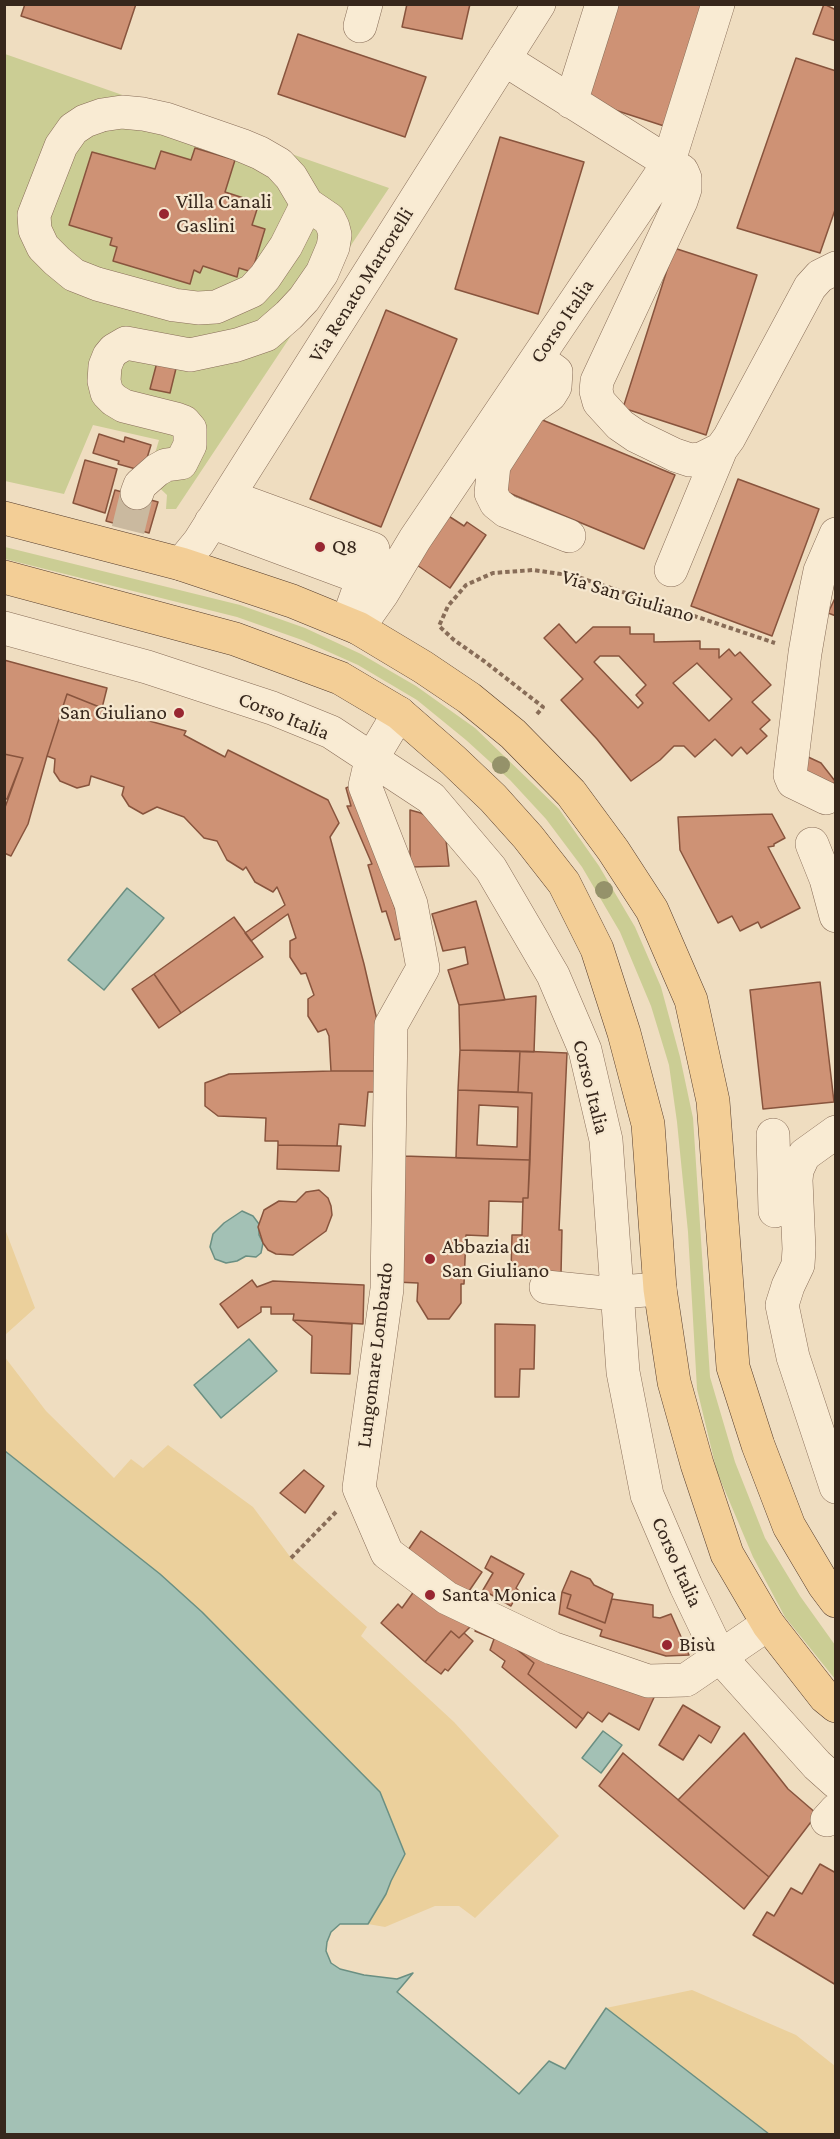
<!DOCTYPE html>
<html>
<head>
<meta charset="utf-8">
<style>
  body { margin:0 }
  #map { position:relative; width:840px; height:2139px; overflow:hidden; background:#efddc0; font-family:"Crimson Pro",serif }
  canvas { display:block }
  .frame { position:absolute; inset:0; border:6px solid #37271c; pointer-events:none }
</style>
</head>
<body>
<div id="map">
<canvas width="840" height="2139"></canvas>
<div class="frame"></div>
</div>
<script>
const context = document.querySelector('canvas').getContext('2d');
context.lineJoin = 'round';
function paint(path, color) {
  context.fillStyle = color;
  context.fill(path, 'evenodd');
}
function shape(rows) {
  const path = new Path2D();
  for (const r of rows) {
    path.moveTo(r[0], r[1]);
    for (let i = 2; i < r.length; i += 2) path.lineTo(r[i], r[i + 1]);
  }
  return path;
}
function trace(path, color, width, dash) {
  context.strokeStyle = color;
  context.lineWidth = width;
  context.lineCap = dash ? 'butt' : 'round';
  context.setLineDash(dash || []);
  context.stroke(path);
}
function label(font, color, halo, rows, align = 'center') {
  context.font = font + ' "Crimson Pro",serif';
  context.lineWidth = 4.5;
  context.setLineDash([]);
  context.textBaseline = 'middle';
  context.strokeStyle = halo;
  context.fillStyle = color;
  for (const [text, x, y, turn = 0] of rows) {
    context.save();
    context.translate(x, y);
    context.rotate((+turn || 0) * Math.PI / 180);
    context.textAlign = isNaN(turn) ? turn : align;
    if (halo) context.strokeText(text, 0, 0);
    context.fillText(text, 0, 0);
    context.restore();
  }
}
paint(shape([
  [5,54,389,188,176,509,166,509,167,495,148,477,159,440,93,425,64,494,5,481],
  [5,547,240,605,305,628,361,654,416,686,475,728,559,809,599,866,635,927,661,987,680,1057,693,1118,710,1377,735,1462,765,1538,800,1596,835,1645,835,1679,785,1617,753,1557,717,1472,697,1389,688,1232,677,1122,669,1065,651,1006,620,932,582,867,546,819,510,780,466,740,417,700,358,665,302,640,237,617,5,559]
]), '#cbcd94');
paint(shape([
  [5,1229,35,1308,5,1335,4,1335],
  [4,1356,46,1411,114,1478,131,1459,143,1468,168,1445,253,1507,291,1558,367,1627,361,1636,454,1722,559,1836,475,1918,459,1906,435,1906,385,1927,368,1924,386,1894,391,1881,405,1854,380,1792,202,1612,160,1574,5,1451],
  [692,1990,796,2035,835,2066,835,2134,769,2134,606,2008]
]), '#ebd09c');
const water = shape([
  [127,888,164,918,104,990,68,960,127,888],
  [242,1211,253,1216,259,1224,259,1235,263,1243,261,1253,256,1257,246,1256,237,1261,226,1263,215,1259,210,1247,213,1234,224,1223,242,1211],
  [249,1339,277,1371,221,1418,194,1385,249,1339],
  [5,1451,160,1574,202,1612,380,1792,405,1854,391,1881,386,1894,368,1924,340,1924,331,1932,327,1942,326,1951,331,1963,340,1969,364,1975,397,1979,413,1973,397,1992,519,2094,549,2061,565,2069,606,2008,769,2134,5,2134,5,1451],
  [603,1731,622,1745,601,1773,582,1758,603,1731]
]);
paint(water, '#a3c1b5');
trace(water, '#6a8f82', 1.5);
const building = shape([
  [25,4,136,4,121,49,21,16,25,4],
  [407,4,470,4,462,39,402,27,407,4],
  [611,4,703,4,664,126,581,99,611,4],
  [824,4,836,10,836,41,813,34,824,4],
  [298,34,426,77,405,137,278,94,298,34],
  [796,58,836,71,836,207,820,253,737,228,796,58],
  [500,137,584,162,538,314,455,289,500,137],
  [195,148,235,160,225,192,259,203,252,225,265,229,252,272,239,268,237,277,203,266,200,273,194,270,190,284,113,261,117,247,110,245,112,238,69,225,92,152,155,169,161,151,191,160,195,148],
  [674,248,757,275,706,435,623,408,674,248],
  [386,310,457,339,381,527,310,499,386,310],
  [162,343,181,348,170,393,150,389,162,343],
  [528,414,675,475,644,549,497,488,528,414],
  [99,434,124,442,125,437,151,445,143,471,118,464,119,461,93,453,99,434],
  [85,460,117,469,105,513,73,503,85,460],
  [738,479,819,509,772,636,691,606,738,479],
  [115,490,158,502,149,533,106,521,115,490],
  [447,515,464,526,467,522,486,535,450,588,414,563,447,515],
  [836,596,836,616,828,613,836,596],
  [559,624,576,643,593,627,630,627,630,634,654,634,654,642,700,641,700,649,719,649,719,658,729,649,735,656,740,652,771,685,752,702,770,720,760,729,767,736,747,754,741,747,732,756,715,739,695,757,684,746,674,746,660,760,631,781,597,739,561,700,583,679,544,638,559,624],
  [600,656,619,656,646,685,636,695,643,703,638,708,594,662,600,656],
  [697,663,732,699,709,721,673,683,697,663],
  [4,660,107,688,102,708,67,694,47,756,28,824,11,856,4,853,4,810,23,758,4,754,4,660],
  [67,694,102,708,186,731,184,735,225,757,228,750,328,800,339,823,330,837,364,964,380,1033,376,1071,331,1071,329,1036,326,1029,318,1032,308,1016,308,999,314,995,306,973,301,974,290,957,290,941,296,938,288,914,251,941,245,933,285,905,277,887,273,892,255,882,246,867,243,870,227,860,217,841,204,838,184,817,157,807,143,814,129,806,122,795,124,787,91,776,89,785,77,788,60,781,54,772,55,759,47,756,67,694],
  [4,754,23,758,7,799,4,799,4,754],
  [806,756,821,763,835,781,830,791,804,779,806,756],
  [353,785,405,937,395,940,386,911,382,912,368,865,372,864,347,806,351,806,346,788,353,785],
  [410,810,421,813,434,820,446,840,449,866,410,867,410,810],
  [772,814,785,838,774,844,774,846,768,847,800,908,761,928,758,922,740,931,732,916,718,923,680,850,678,817,772,814],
  [476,901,505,1000,459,1005,448,970,468,964,465,947,443,951,432,914,476,901],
  [234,917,263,957,181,1013,154,974,234,917],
  [154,974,181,1013,159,1028,132,989,154,974],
  [820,982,834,1102,763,1109,750,990,820,982],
  [536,996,534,1052,460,1050,459,1005,536,996],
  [460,1050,520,1051,518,1092,458,1090,460,1050],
  [520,1051,567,1053,559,1230,562,1230,561,1274,511,1272,512,1235,522,1235,523,1198,528,1198,532,1093,518,1092,520,1051],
  [331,1071,376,1071,374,1092,368,1092,365,1126,339,1124,337,1146,278,1145,278,1141,265,1141,266,1118,218,1116,205,1106,205,1083,229,1074,331,1071],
  [458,1090,532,1093,530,1160,456,1158,458,1090],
  [479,1105,518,1107,517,1147,477,1145,479,1105],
  [278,1145,341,1146,339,1171,277,1169,278,1145],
  [403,1156,530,1160,528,1198,523,1198,523,1202,489,1201,488,1236,466,1235,464,1284,461,1284,461,1303,449,1319,428,1319,417,1301,418,1283,395,1282,403,1156],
  [319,1190,328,1198,331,1206,332,1215,326,1231,293,1255,276,1254,268,1250,263,1243,258,1227,264,1210,279,1201,296,1202,306,1192,319,1190],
  [252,1280,257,1287,273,1281,364,1285,363,1324,293,1320,294,1314,271,1314,271,1307,261,1307,261,1312,238,1328,220,1304,252,1280],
  [293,1320,352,1324,350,1374,311,1373,312,1336,293,1320],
  [495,1324,535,1325,534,1369,520,1369,519,1397,495,1397,495,1324],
  [304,1470,324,1486,305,1513,280,1493,304,1470],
  [421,1531,482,1572,467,1594,406,1553,421,1531],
  [491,1556,524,1574,516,1588,519,1591,511,1606,483,1590,493,1573,485,1568,491,1556],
  [571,1571,590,1579,594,1585,613,1594,605,1623,567,1608,571,1595,562,1592,571,1571],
  [420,1583,471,1626,459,1638,451,1631,425,1662,381,1623,398,1604,402,1608,420,1583],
  [562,1592,571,1595,567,1608,605,1623,612,1599,653,1605,653,1617,660,1618,671,1614,689,1655,666,1656,600,1636,602,1630,559,1614,562,1592],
  [480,1619,534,1663,528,1674,583,1719,576,1728,502,1667,505,1661,490,1650,494,1639,475,1631,480,1619],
  [451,1631,459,1638,464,1633,473,1641,448,1671,445,1669,441,1674,425,1662,451,1631],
  [511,1645,657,1691,639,1730,609,1713,602,1722,588,1712,583,1719,528,1674,534,1663,511,1645],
  [683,1705,720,1727,711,1743,699,1735,683,1760,659,1745,683,1705],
  [744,1733,788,1789,817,1814,769,1877,678,1800,744,1733],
  [623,1753,769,1877,744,1909,599,1786,623,1753],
  [820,1864,836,1873,836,1985,753,1935,767,1912,774,1916,791,1888,802,1894,820,1864]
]);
paint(building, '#ce9275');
trace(building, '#88543d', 1.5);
trace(shape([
  [128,530,137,493]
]), '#cab99f', 33, [33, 16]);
const minor = shape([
  [360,26,366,4],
  [504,59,682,171,685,178,685,189,681,201,597,381,596,391,599,402,620,425,636,436,675,455,690,460,701,459,721,449,729,438,810,287,820,276,836,268],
  [571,102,602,4],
  [537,358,556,372,555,387,550,395,530,409,494,465,491,493,496,503,506,511,569,536],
  [137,493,140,485,157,470,166,465,181,463,190,445,190,429,184,422,176,419,124,406,114,400,107,393,104,381,105,366,109,356,114,350,126,343,190,355,237,345,266,335,289,315,304,299,322,273,333,247,335,235,333,227,329,219,307,204,291,177,279,164,260,153,241,145,166,119,143,114,122,112,102,115,85,121,73,129,61,146,34,215,35,230,43,247,57,261,74,275,97,284,174,305,198,308,216,307,252,291,265,277,286,246,307,204],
  [228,496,373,549,347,623],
  [211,522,362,578],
  [181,564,199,542,539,4],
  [671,570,721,449],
  [4,628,147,667,272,708,331,732,431,798,491,869,553,975,585,1050,606,1140,623,1372,647,1495,686,1586,720,1657,817,1765,836,1782],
  [358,628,382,594,415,539,668,164,718,4],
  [399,713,371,760,365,786,411,904,423,968,391,1025,387,1289,359,1488,387,1553,447,1598,552,1648,648,1681,686,1680,768,1624],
  [826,798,793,782,790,775,805,653,815,595,820,571,836,534],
  [812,844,826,879,836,916],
  [836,1132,804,1155,797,1170,796,1180,799,1249,798,1265,788,1286,782,1305,793,1357,836,1487],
  [773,1135,775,1211],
  [546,1287,605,1293,660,1289],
  [827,1820,836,1810]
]);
const major = shape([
  [4,518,181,564,292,601,358,628,423,667,469,698,513,734,571,793,613,850,652,910,691,1000,713,1101,733,1367,758,1445,789,1526,824,1585,836,1601],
  [4,577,235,639,340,678,399,713,453,760,493,798,528,837,564,883,597,949,624,1033,648,1124,660,1289,674,1382,697,1464,727,1554,768,1624,825,1697,836,1706]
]);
trace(minor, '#886d58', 34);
trace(major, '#553c2c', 34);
trace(shape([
  [537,714,543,707,484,661,454,640,439,626,448,606,466,585,493,573,533,570,575,576,775,643],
  [291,1558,336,1512]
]), '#886d58', 4, [4.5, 3]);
trace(minor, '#f9ebd3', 33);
trace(major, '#f3ce96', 33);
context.fillStyle = '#95926a';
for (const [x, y] of [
  [501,765],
  [604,890]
]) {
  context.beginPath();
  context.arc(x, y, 9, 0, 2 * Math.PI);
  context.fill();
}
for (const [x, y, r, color] of [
  [164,214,6,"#982631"],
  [320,547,6,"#982631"],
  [179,713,6,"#982631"],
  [430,1259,6,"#982631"],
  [430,1595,6,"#982631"],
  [667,1645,6,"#982631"]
]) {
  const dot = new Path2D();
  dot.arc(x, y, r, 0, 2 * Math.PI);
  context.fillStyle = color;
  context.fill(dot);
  trace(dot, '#f6e8d0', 2);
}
label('21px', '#37271c', '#f6e8d0', [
  ["Villa Canali",176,202],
  ["Gaslini",176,226],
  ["Q8",332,547],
  ["San Giuliano",167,713,"right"],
  ["Abbazia di",442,1247],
  ["San Giuliano",442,1271],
  ["Santa Monica",442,1595],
  ["Bisù",679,1645]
], 'left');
label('21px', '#37271c', '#f6e8d0', [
  ["Via Renato Martorelli",361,285,-58],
  ["Corso Italia",562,321,-56],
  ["Via San Giuliano",628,596,17],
  ["Corso Italia",284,716,22],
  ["Corso Italia",591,1087,76],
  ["Lungomare Lombardo",375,1355,-83],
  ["Corso Italia",677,1562,66]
]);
</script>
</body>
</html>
